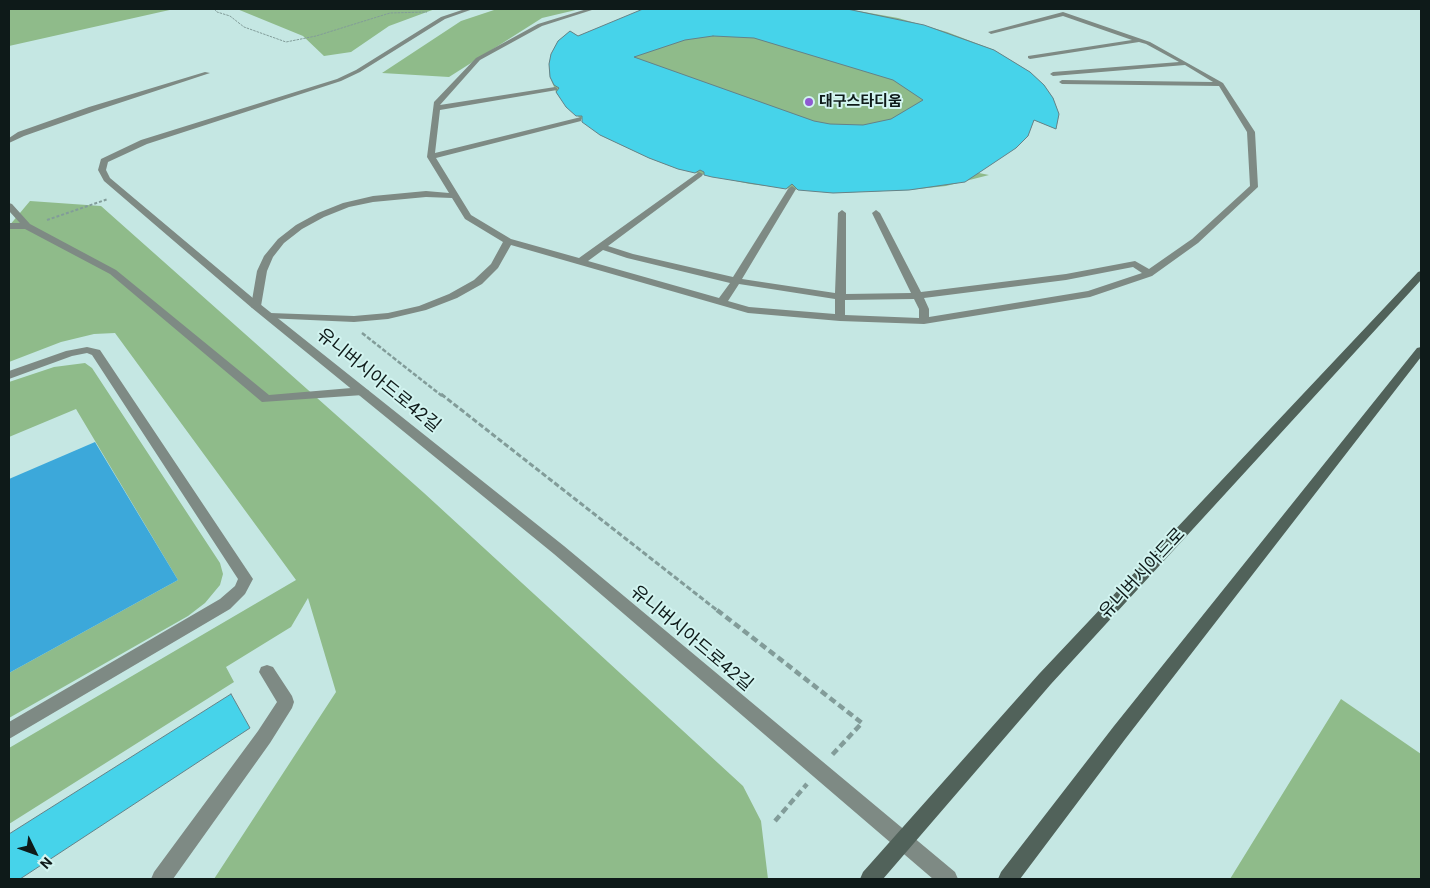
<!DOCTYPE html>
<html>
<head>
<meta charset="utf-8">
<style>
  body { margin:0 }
  #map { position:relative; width:1430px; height:888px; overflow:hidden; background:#c5e7e3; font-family:Roboto,sans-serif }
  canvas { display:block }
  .frame { position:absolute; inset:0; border:10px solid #0e1a19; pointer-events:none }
  .north { position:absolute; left:10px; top:828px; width:50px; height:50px; -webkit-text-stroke:4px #d2f4f0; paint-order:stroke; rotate:132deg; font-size:14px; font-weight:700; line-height:20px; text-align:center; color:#0e1a19 }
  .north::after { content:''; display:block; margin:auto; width:18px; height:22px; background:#0e1a19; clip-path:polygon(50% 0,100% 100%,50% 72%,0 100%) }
</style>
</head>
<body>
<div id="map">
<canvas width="1430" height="888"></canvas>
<div class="frame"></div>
<div class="north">N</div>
</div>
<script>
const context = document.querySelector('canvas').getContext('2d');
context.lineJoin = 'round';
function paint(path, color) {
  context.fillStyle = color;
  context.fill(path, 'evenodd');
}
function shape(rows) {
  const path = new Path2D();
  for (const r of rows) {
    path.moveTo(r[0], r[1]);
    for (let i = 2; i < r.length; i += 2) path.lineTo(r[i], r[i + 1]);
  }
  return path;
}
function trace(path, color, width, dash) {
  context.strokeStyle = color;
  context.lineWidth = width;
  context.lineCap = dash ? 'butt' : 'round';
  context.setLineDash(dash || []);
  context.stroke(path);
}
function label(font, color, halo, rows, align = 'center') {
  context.font = font + ' Roboto,"Noto Sans KR",sans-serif';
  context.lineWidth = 4;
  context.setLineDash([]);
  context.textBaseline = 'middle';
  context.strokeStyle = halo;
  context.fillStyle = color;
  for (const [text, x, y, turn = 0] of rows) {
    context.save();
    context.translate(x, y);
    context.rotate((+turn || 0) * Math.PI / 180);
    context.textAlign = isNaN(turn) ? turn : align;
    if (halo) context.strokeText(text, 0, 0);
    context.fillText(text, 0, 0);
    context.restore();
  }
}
paint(shape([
  [9,9,174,9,9,46],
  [237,9,435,9,389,26,351,52,324,56,303,36],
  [497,9,580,9,542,18,449,77,382,73,461,21],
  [658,9,847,9,898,18,947,32,994,50,1030,72,1044,85,1053,98,1059,114,1056,129,1034,120,1028,136,1015,148,964,170,989,175,946,186,909,190,833,193,792,189,750,184,678,169,649,158,600,135,566,106,556,92,550,77,549,64,551,54,558,41,570,31,578,36,620,19],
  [30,201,101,206,424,493,743,786,761,821,768,879,214,879,336,692,308,598,291,627,226,667,234,682,9,824,9,748,296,580,115,333,94,334,61,342,9,362,9,226],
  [85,363,92,368,220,563,223,574,220,585,205,603,188,616,9,718,9,673,178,580,76,409,9,437,9,382,54,367],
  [1341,699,1421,754,1421,879,1230,879]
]), '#8fbb8a');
paint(shape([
  [95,442,178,580,9,673,9,479]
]), '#3ca8da');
const building = shape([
  [643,9,847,9,924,25,994,50,1030,72,1044,85,1053,98,1059,114,1056,129,1034,120,1028,136,1016,148,965,182,909,190,833,193,798,190,792,184,786,189,712,177,704,175,704,172,700,170,695,173,678,169,649,158,600,135,582,122,582,116,576,116,566,107,556,92,559,88,554,85,550,77,549,64,551,54,558,41,570,31,578,36,643,9],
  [713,36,754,38,893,80,923,100,891,119,863,125,830,124,814,121,634,57,685,40,713,36],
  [231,694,250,728,20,879,9,879,9,834,231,694]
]);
paint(building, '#46d3ea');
trace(building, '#648288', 1);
trace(shape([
  [214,9,217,12,230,16,244,27,286,42,316,36,390,13,427,12]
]), '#829c99', 1, [2.5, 1]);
trace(shape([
  [47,220,108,199]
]), '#829c99', 2, [3, 2]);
trace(shape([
  [362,333,442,396]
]), '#829c99', 2.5, [4.5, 2]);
trace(shape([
  [441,394,718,611]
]), '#829c99', 3, [5.5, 2.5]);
trace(shape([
  [717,610,862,723,831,756],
  [775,821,807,784]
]), '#829c99', 4.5, [7, 4]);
paint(shape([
  [587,9,595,9,542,26,480,60,440,105,555,87,557,88,557,90,440,110,435,153,581,117,581,121,436,158,471,215,511,239,579,258,699,172,703,174,702,176,608,246,633,254,733,277,788,189,792,186,796,189,742,279,835,293,838,213,842,210,846,213,846,294,911,293,872,213,876,210,880,213,921,292,1066,274,1135,261,1149,269,1192,239,1250,186,1247,132,1219,86,1062,84,1059,82,1062,80,1213,82,1185,65,1053,76,1050,74,1053,72,1179,62,1146,44,1139,42,1030,59,1028,58,1028,56,1132,40,1063,16,991,34,988,32,1063,12,1150,42,1223,83,1255,132,1258,187,1198,243,1152,276,1090,297,924,324,840,321,748,313,511,245,498,268,482,284,457,298,426,310,388,319,354,322,266,318,265,316,270,313,354,316,388,313,419,306,449,294,474,280,491,264,503,242,465,219,452,198,426,197,373,202,349,207,324,217,302,229,284,243,273,257,267,271,261,306,260,308,252,308,251,306,257,271,264,256,278,239,296,225,318,213,343,203,373,196,426,191,449,193,427,157,434,102,476,58,538,24,587,9],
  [603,250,627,258,730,283,719,298,588,261,603,250],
  [1133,267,1142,273,1088,291,929,317,929,309,924,298,1066,280,1133,267],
  [739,284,835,299,835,314,749,307,728,301,739,284],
  [914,299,919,309,919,318,845,315,845,300,914,299],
  [205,72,210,73,95,111,24,136,9,143,9,138,18,132,89,107,205,72],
  [9,203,12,204,30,224,116,270,269,395,363,387,369,391,363,395,262,402,110,274,25,229,9,229,9,223,20,223,9,211,9,203],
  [87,347,100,350,253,579,245,594,230,609,9,739,9,722,220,599,235,586,238,579,92,355,87,353,72,356,9,379,9,371,66,351,87,347],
  [267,665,273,667,292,696,294,702,292,708,270,743,173,879,151,879,154,872,258,731,277,702,259,672,261,667,267,665]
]), '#7e8a84');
paint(shape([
  [465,9,473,9,445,19,360,72,341,81,147,144,108,162,106,170,110,178,260,304,564,546,955,872,958,879,933,879,554,554,252,308,104,181,98,170,101,159,141,140,337,79,356,70,441,17,465,9]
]), '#7e8a84');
paint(shape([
  [1421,271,1421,280,1051,684,883,879,860,879,863,872,1039,674,1418,272,1421,271],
  [1421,347,1421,357,1126,738,1020,879,998,879,1001,872,1114,726,1417,348,1421,347]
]), '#51625a');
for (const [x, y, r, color] of [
  [809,102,5,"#8f59d2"]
]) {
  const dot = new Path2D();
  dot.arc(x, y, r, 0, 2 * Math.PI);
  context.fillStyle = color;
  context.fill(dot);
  trace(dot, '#d2f4f0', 2);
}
label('bold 15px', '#0e1a19', '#d2f4f0', [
  ["대구스타디움",819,102]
], 'left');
label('18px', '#0e1a19', '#d2f4f0', [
  ["유니버시아드로42길",378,381,39],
  ["유니버시아드로",1143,574,-47],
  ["유니버시아드로42길",691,639,40]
]);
</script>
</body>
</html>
